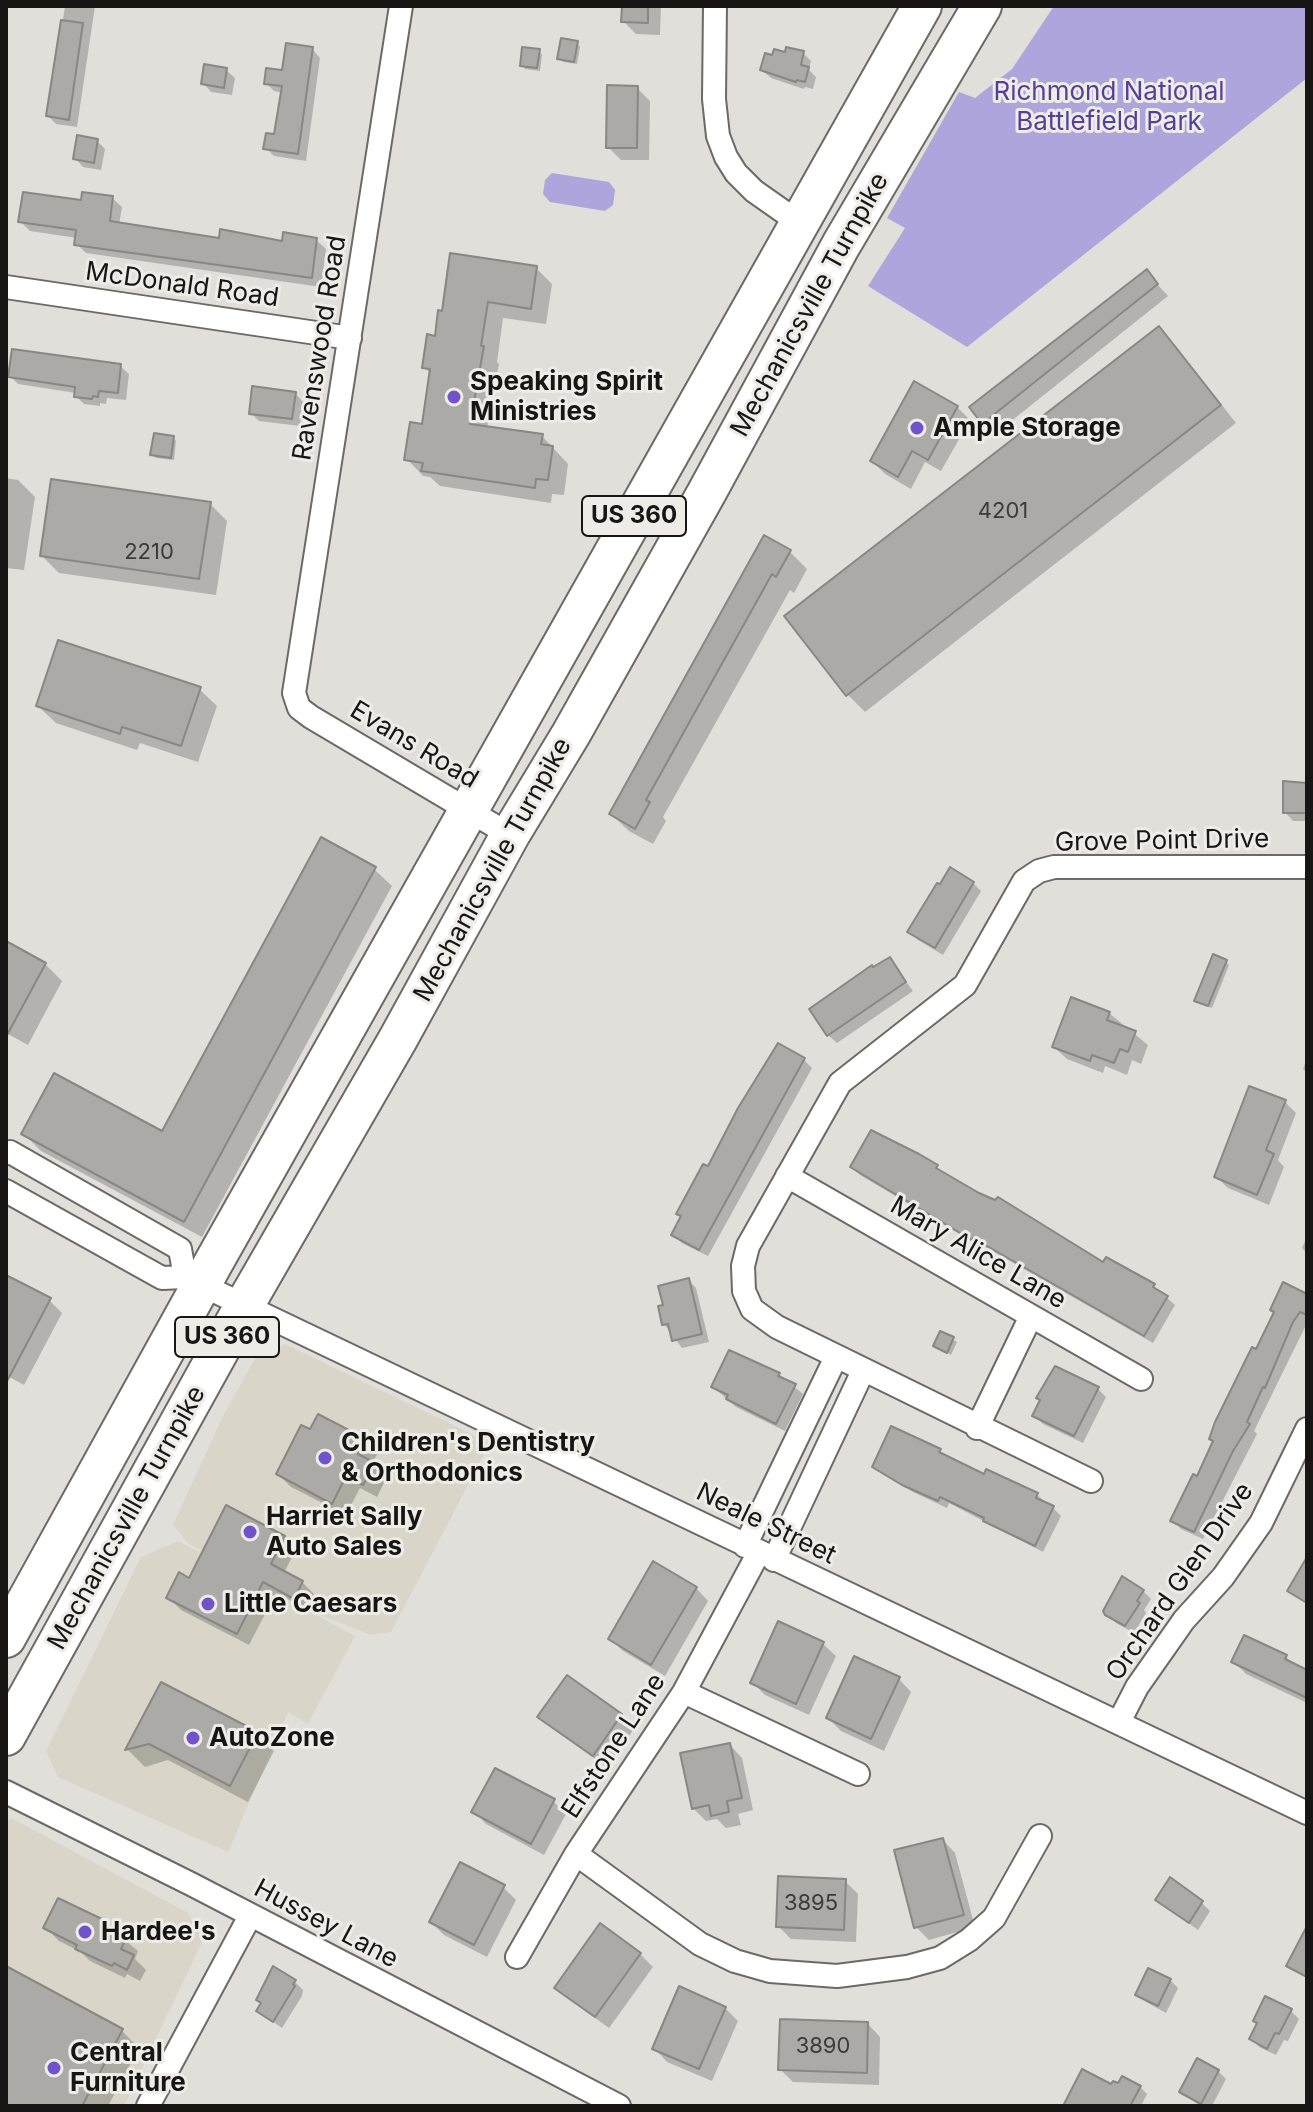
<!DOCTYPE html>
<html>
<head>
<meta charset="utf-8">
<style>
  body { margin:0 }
  #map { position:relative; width:1313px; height:2112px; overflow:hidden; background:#e0dfda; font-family:Inter,sans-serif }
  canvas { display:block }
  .frame { position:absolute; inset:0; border:8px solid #171615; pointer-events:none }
</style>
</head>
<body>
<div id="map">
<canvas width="1313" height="2112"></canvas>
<div class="frame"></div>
</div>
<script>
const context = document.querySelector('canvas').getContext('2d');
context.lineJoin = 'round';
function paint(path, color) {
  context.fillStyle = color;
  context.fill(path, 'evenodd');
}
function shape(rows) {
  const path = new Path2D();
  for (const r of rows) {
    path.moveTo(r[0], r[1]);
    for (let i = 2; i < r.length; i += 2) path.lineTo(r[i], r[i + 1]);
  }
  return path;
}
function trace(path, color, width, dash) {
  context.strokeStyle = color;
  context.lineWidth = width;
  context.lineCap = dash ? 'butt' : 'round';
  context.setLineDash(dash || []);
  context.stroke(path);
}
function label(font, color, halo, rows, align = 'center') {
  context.font = font + ' Inter,sans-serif';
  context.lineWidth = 6;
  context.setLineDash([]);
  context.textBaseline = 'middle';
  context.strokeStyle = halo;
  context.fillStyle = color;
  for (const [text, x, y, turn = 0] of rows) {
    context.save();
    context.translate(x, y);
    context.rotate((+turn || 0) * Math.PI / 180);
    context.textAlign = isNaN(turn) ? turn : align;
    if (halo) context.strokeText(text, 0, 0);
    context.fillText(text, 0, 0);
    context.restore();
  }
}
paint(shape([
  [285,1344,490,1443,391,1632,371,1635,323,1616,269,1589,355,1636,308,1724,288,1712,228,1852,58,1777,46,1751,141,1557,178,1541,268,1588,188,1543,173,1525,224,1414,255,1359],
  [11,1818,188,1913,203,1940,124,2106,6,2106,6,1821]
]), '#d9d5c9');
paint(shape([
  [1054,6,1307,6,1307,78,967,347,868,286,905,228,887,218,959,92,975,98,1012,69],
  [552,173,609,182,615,190,613,205,605,211,550,202,543,194,545,180]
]), '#ada5db');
paint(shape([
  [65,6,95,6,77,127,56,124,48,116],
  [624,6,661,6,660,35,636,34,623,21],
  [577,43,580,47,577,64,563,62,559,58],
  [312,49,320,58,306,161,274,156,266,148,276,136,283,93,274,91,266,83,284,73],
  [539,51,542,55,540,71,525,69,522,65],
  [803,53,811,61,809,70,816,77,813,89,805,87,804,89,771,78,762,70,774,57],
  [226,70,235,78,232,95,211,92,203,83],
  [637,88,650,101,649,160,621,160,608,147],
  [97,141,105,149,101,170,83,167,75,158],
  [112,198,122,207,119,225,220,240,283,243,316,240,326,249,321,287,86,253,77,244,77,238,30,231,20,221,82,202],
  [536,268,552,284,546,324,503,318,497,362,499,364,487,428,542,436,568,464,564,495,552,494,551,503,440,486,430,477,423,476,407,459,424,426,431,374,424,367,437,338],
  [1146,272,1168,296,995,434,984,422],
  [1158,328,1175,345,1236,423,865,712,848,695],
  [120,366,129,374,126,400,107,398,106,404,100,403,100,406,84,404,76,396,76,393,18,384,10,376],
  [295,393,303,402,300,426,259,421,251,413],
  [957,407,970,420,941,471,925,462,911,489,885,474,872,461],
  [173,438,176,441,174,460,156,458,152,454],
  [6,478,18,480,35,497,24,570,6,568],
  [210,504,227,521,216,595,59,573,42,556],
  [765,538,790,552,807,569,794,593,790,590,663,817,666,821,653,844,629,831,611,814],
  [199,689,217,706,198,762,140,743,137,750,56,723,38,706],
  [1307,784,1307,821,1293,821,1285,812],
  [374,869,392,886,202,1237,41,1151,24,1134,163,1134],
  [973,883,981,891,943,955,918,940,910,932],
  [6,943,45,964,62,981,28,1045,6,1033],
  [889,959,913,991,837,1043,828,1035],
  [1226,962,1229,965,1212,1008,1200,1004,1197,1000],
  [1109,1013,1148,1045,1141,1064,1132,1060,1127,1075,1105,1066,1103,1073,1067,1059,1054,1047],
  [1307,1058,1307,1073,1303,1069],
  [804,1060,812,1068,708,1256,682,1243,674,1234,709,1169],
  [1285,1102,1296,1113,1278,1160,1284,1167,1269,1205,1228,1188,1216,1177],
  [852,1167,937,1167,945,1175,1166,1297,1175,1305,1153,1343,982,1245,981,1247,860,1175],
  [1307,1237,1307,1253,1302,1248],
  [6,1277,49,1300,62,1313,24,1385,6,1375],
  [688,1280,696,1288,709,1342,682,1348,664,1324,665,1307],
  [1307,1296,1307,1323,1254,1431,1257,1434,1203,1539,1181,1529,1173,1521,1198,1479,1275,1313],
  [941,1333,957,1342,951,1355,935,1345],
  [779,1374,803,1394,785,1431,736,1407,713,1387],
  [1098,1389,1106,1397,1083,1443,1043,1424,1035,1416],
  [311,1432,365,1440,378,1453,372,1463,387,1477,377,1497,360,1488,346,1515,291,1487,278,1474],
  [939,1451,947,1459,985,1477,987,1472,1037,1495,1053,1508,1061,1516,1043,1552,949,1503,947,1508,913,1492,883,1474,874,1466],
  [284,1537,296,1549,284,1573,302,1582,314,1594,306,1609,276,1593,249,1645,181,1610,169,1598,190,1580],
  [696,1588,708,1601,665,1676,623,1651,610,1639],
  [1143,1591,1151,1599,1144,1610,1146,1613,1134,1633,1116,1623,1107,1614],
  [1245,1637,1286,1657,1296,1666,1307,1672,1307,1703,1246,1674,1233,1661],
  [823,1644,836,1656,809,1715,765,1695,752,1682],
  [568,1678,621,1716,634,1729,606,1767,553,1729,540,1716],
  [899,1679,911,1692,884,1751,841,1731,828,1718],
  [162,1685,257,1734,274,1751,248,1802,168,1760,145,1767,128,1750],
  [730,1745,742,1758,753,1810,738,1814,741,1825,726,1828,717,1819,706,1821,693,1808],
  [553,1801,566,1814,544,1855,486,1824,474,1811],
  [943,1840,955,1853,975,1927,929,1940,916,1927],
  [845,1881,858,1894,856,1942,791,1939,778,1926],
  [503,1887,516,1900,487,1957,444,1935,431,1922],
  [1195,1896,1210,1911,1198,1930,1157,1900],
  [103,1922,138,1951,135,1959,146,1970,140,1981,127,1974,125,1978,90,1961,81,1952,59,1941,46,1928],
  [640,1954,653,1967,609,2028,570,2000,557,1987],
  [6,1968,122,2031,139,2048,108,2106,6,2106],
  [1170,1980,1178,1988,1166,2013,1146,2002,1138,1994],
  [295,1982,303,1990,302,1996,282,2028,258,2011],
  [725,2008,738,2021,712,2081,667,2062,655,2049],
  [1291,2011,1299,2019,1288,2041,1284,2040,1276,2055,1259,2047,1251,2039],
  [868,2024,880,2037,879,2085,793,2082,780,2069],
  [1218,2071,1226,2079,1212,2106,1200,2106,1181,2092],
  [1112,2087,1140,2087,1147,2094,1141,2106,1082,2106]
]), '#0003');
const building = shape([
  [622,6,648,6,648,23,621,22,622,6],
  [61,20,83,23,69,120,46,116,61,20],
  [561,38,578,41,574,62,557,59,561,38],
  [286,43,313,47,298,154,263,149,266,133,274,134,282,86,264,84,266,68,282,70,286,43],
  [522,47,540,49,537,68,520,66,522,47],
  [786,47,804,51,801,65,809,67,805,82,797,80,796,82,760,70,765,53,772,55,774,49,785,52,786,47],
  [204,64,227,68,224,88,201,84,204,64],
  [607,85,638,86,637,148,606,148,607,85],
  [77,135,98,139,94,163,73,159,77,135],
  [23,192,81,200,82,192,113,196,110,221,219,238,220,229,282,241,283,232,317,238,312,278,74,245,76,230,18,222,23,192],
  [450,253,537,266,531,309,488,302,481,346,484,346,470,424,543,434,541,444,553,446,548,480,536,479,535,488,421,471,423,463,404,460,410,422,422,424,430,369,422,368,427,334,435,336,438,310,442,311,450,253],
  [1147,269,1158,284,982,424,969,407,1147,269],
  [1159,326,1221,405,846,696,784,616,1159,326],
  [12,349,121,364,118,393,99,391,98,397,93,396,92,399,74,397,75,387,8,377,12,349],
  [914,381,958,406,928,460,912,451,898,477,870,461,914,381],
  [252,386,296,392,292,419,249,414,252,386],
  [154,433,174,436,171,458,150,455,154,433],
  [51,479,211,502,199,579,40,556,51,479],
  [764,535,791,550,776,577,772,574,646,800,650,802,635,829,609,814,764,535],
  [58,640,201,687,181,746,122,727,120,734,36,706,58,640],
  [1283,781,1307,783,1307,813,1283,813,1283,781],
  [321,837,376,867,184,1222,21,1134,54,1073,162,1131,321,837],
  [950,867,974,882,935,948,907,932,937,883,940,884,950,867],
  [6,941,46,963,6,1037,6,941],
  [1213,954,1227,960,1208,1006,1194,1001,1213,954],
  [890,957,906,982,827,1036,809,1009,872,965,873,967,890,957],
  [1071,997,1110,1012,1107,1020,1136,1031,1128,1052,1120,1049,1114,1063,1092,1055,1090,1061,1052,1047,1071,997],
  [778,1043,805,1058,699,1250,671,1235,681,1216,676,1214,703,1164,708,1166,738,1108,778,1043],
  [1249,1086,1286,1100,1266,1150,1274,1154,1257,1195,1214,1177,1249,1086],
  [871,1130,919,1154,938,1165,936,1168,979,1193,995,1200,998,1197,1103,1262,1106,1257,1155,1284,1153,1287,1168,1296,1144,1336,973,1238,972,1240,850,1167,871,1130],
  [6,1275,51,1298,6,1383,6,1275],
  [689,1278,702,1334,672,1341,668,1324,662,1325,658,1306,663,1305,658,1286,689,1278],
  [1283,1282,1307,1294,1307,1315,1300,1312,1293,1322,1265,1388,1263,1387,1247,1422,1250,1424,1233,1451,1194,1532,1170,1521,1193,1474,1197,1476,1213,1441,1209,1439,1215,1422,1252,1347,1256,1349,1274,1312,1270,1310,1283,1282],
  [940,1331,954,1337,947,1353,933,1346,940,1331],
  [729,1350,780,1373,778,1376,796,1384,776,1424,726,1399,728,1395,711,1387,729,1350],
  [1055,1366,1099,1387,1074,1436,1032,1416,1040,1400,1036,1398,1055,1366],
  [318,1414,366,1439,358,1454,375,1463,363,1485,346,1476,332,1504,276,1474,301,1425,310,1429,318,1414],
  [891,1426,941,1449,939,1452,984,1474,986,1469,1038,1493,1036,1498,1054,1506,1035,1546,983,1521,984,1518,940,1497,938,1501,902,1485,872,1467,891,1426],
  [226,1505,285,1536,271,1564,303,1581,294,1599,263,1582,237,1634,166,1598,179,1572,189,1578,226,1505],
  [1307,1557,1307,1603,1287,1591,1307,1557],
  [653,1561,697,1587,651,1665,608,1639,653,1561],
  [1122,1576,1144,1590,1137,1601,1140,1603,1125,1626,1105,1615,1103,1611,1122,1576],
  [778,1621,824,1642,796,1704,750,1683,778,1621],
  [1244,1635,1287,1655,1285,1659,1307,1670,1307,1698,1231,1662,1244,1635],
  [854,1656,900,1677,871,1739,826,1718,854,1656],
  [567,1675,622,1714,593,1756,537,1717,567,1675],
  [161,1682,258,1732,230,1786,149,1744,125,1750,161,1682],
  [730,1743,742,1798,727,1801,729,1812,711,1816,709,1805,692,1809,680,1753,730,1743],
  [495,1768,555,1799,531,1844,471,1812,495,1768],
  [943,1838,964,1915,914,1928,894,1850,943,1838],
  [460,1862,505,1885,474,1945,429,1922,460,1862],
  [778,1876,846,1879,844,1930,776,1927,778,1876],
  [1170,1877,1203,1901,1189,1923,1155,1900,1170,1877],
  [58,1898,104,1920,102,1924,127,1936,121,1949,134,1955,127,1970,114,1963,112,1966,75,1949,77,1945,43,1928,58,1898],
  [600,1923,641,1953,595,2017,554,1988,600,1923],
  [1307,1926,1307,1977,1286,1966,1307,1926],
  [6,1966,123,2029,82,2106,6,2106,6,1966],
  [273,1966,296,1980,293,1984,295,1986,273,2022,256,2011,261,2003,256,2000,273,1966],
  [1148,1968,1171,1979,1158,2006,1135,1995,1148,1968],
  [679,1986,726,2007,699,2069,652,2049,679,1986],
  [1265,1996,1292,2009,1279,2034,1275,2033,1267,2049,1249,2039,1257,2023,1253,2021,1265,1996],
  [780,2019,868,2022,867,2073,778,2070,780,2019],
  [1197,2058,1219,2070,1201,2104,1179,2092,1197,2058],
  [1082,2069,1111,2084,1113,2081,1118,2083,1122,2076,1141,2086,1130,2106,1063,2106,1082,2069]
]);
paint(building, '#abaaa6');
trace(building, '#888782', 2);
const street = shape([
  [401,6,294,693,299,708,311,717,510,835],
  [715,6,714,99,718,136,726,157,736,173,754,191,801,224],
  [6,287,350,338],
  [6,1153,10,1152,180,1249,185,1277],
  [787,1176,1141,1379],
  [6,1191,162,1278,185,1277,1307,1813],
  [977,1428,1031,1316],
  [1091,1481,777,1327,752,1309,744,1291,743,1266,748,1246,840,1083,965,985,1024,881,1039,871,1054,867,1307,867],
  [745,1546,836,1357],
  [759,1552,684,1692,576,1854,700,1944,735,1961,770,1971,837,1976,907,1967,940,1958,969,1940,994,1918,1040,1836],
  [774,1560,863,1371],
  [684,1692,858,1774],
  [1119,1722,1137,1687,1184,1620,1223,1577,1261,1523,1307,1429],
  [6,1792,191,1884,619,2106],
  [517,1957,576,1854],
  [148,2106,250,1916]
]);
const highway = shape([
  [6,1638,215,1260,922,6],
  [6,1736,244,1306,398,1039,510,835,571,734,707,492,841,245,982,6]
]);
trace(street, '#6b6a66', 26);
trace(highway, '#6b6a66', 42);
trace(street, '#fff', 22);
trace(highway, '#fff', 38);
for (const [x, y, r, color] of [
  [454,397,8,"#7252cb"],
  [917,428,8,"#7252cb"],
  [325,1458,8,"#7252cb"],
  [250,1532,8,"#7252cb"],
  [208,1604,8,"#7252cb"],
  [193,1738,8,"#7252cb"],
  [85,1932,8,"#7252cb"],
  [54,2068,8,"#7252cb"]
]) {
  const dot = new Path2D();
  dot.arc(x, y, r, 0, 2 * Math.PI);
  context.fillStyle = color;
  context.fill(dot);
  trace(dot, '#edece7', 3);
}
label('22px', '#3c3b39', null, [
  ["4201",1003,511],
  ["2210",149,552],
  ["3895",811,1903],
  ["3890",823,2046]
]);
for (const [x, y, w] of [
  [634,516,104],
  [227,1337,104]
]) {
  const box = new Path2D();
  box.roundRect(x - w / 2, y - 20, w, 40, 6);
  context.fillStyle = '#edece7';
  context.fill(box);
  trace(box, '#171615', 2);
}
label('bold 24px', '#171615', null, [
  ["US 360",634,516],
  ["US 360",227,1337]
]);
label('26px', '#563f9a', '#edece7', [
  ["Richmond National",1109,92],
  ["Battlefield Park",1109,122]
]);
label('26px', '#171615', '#edece7', [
  ["McDonald Road",182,285,8],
  ["Mechanicsville Turnpike",810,305,-61],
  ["Ravenswood Road",320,348,-81],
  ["Evans Road",414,745,31],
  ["Grove Point Drive",1162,841,-1],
  ["Mechanicsville Turnpike",493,870,-61],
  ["Mary Alice Lane",978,1253,30],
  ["Mechanicsville Turnpike",127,1518,-61],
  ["Neale Street",766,1524,26],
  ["Orchard Glen Drive",1180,1582,-55],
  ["Elfstone Lane",614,1746,-57],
  ["Hussey Lane",326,1924,28]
]);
label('bold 26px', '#171615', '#edece7', [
  ["Speaking Spirit",470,382],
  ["Ministries",470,412],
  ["Ample Storage",933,428],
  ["Children's Dentistry",341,1443],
  ["& Orthodonics",341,1473],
  ["Harriet Sally",266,1517],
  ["Auto Sales",266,1547],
  ["Little Caesars",224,1604],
  ["AutoZone",209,1738],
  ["Hardee's",101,1932],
  ["Central",70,2053],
  ["Furniture",70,2083]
], 'left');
</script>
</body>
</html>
